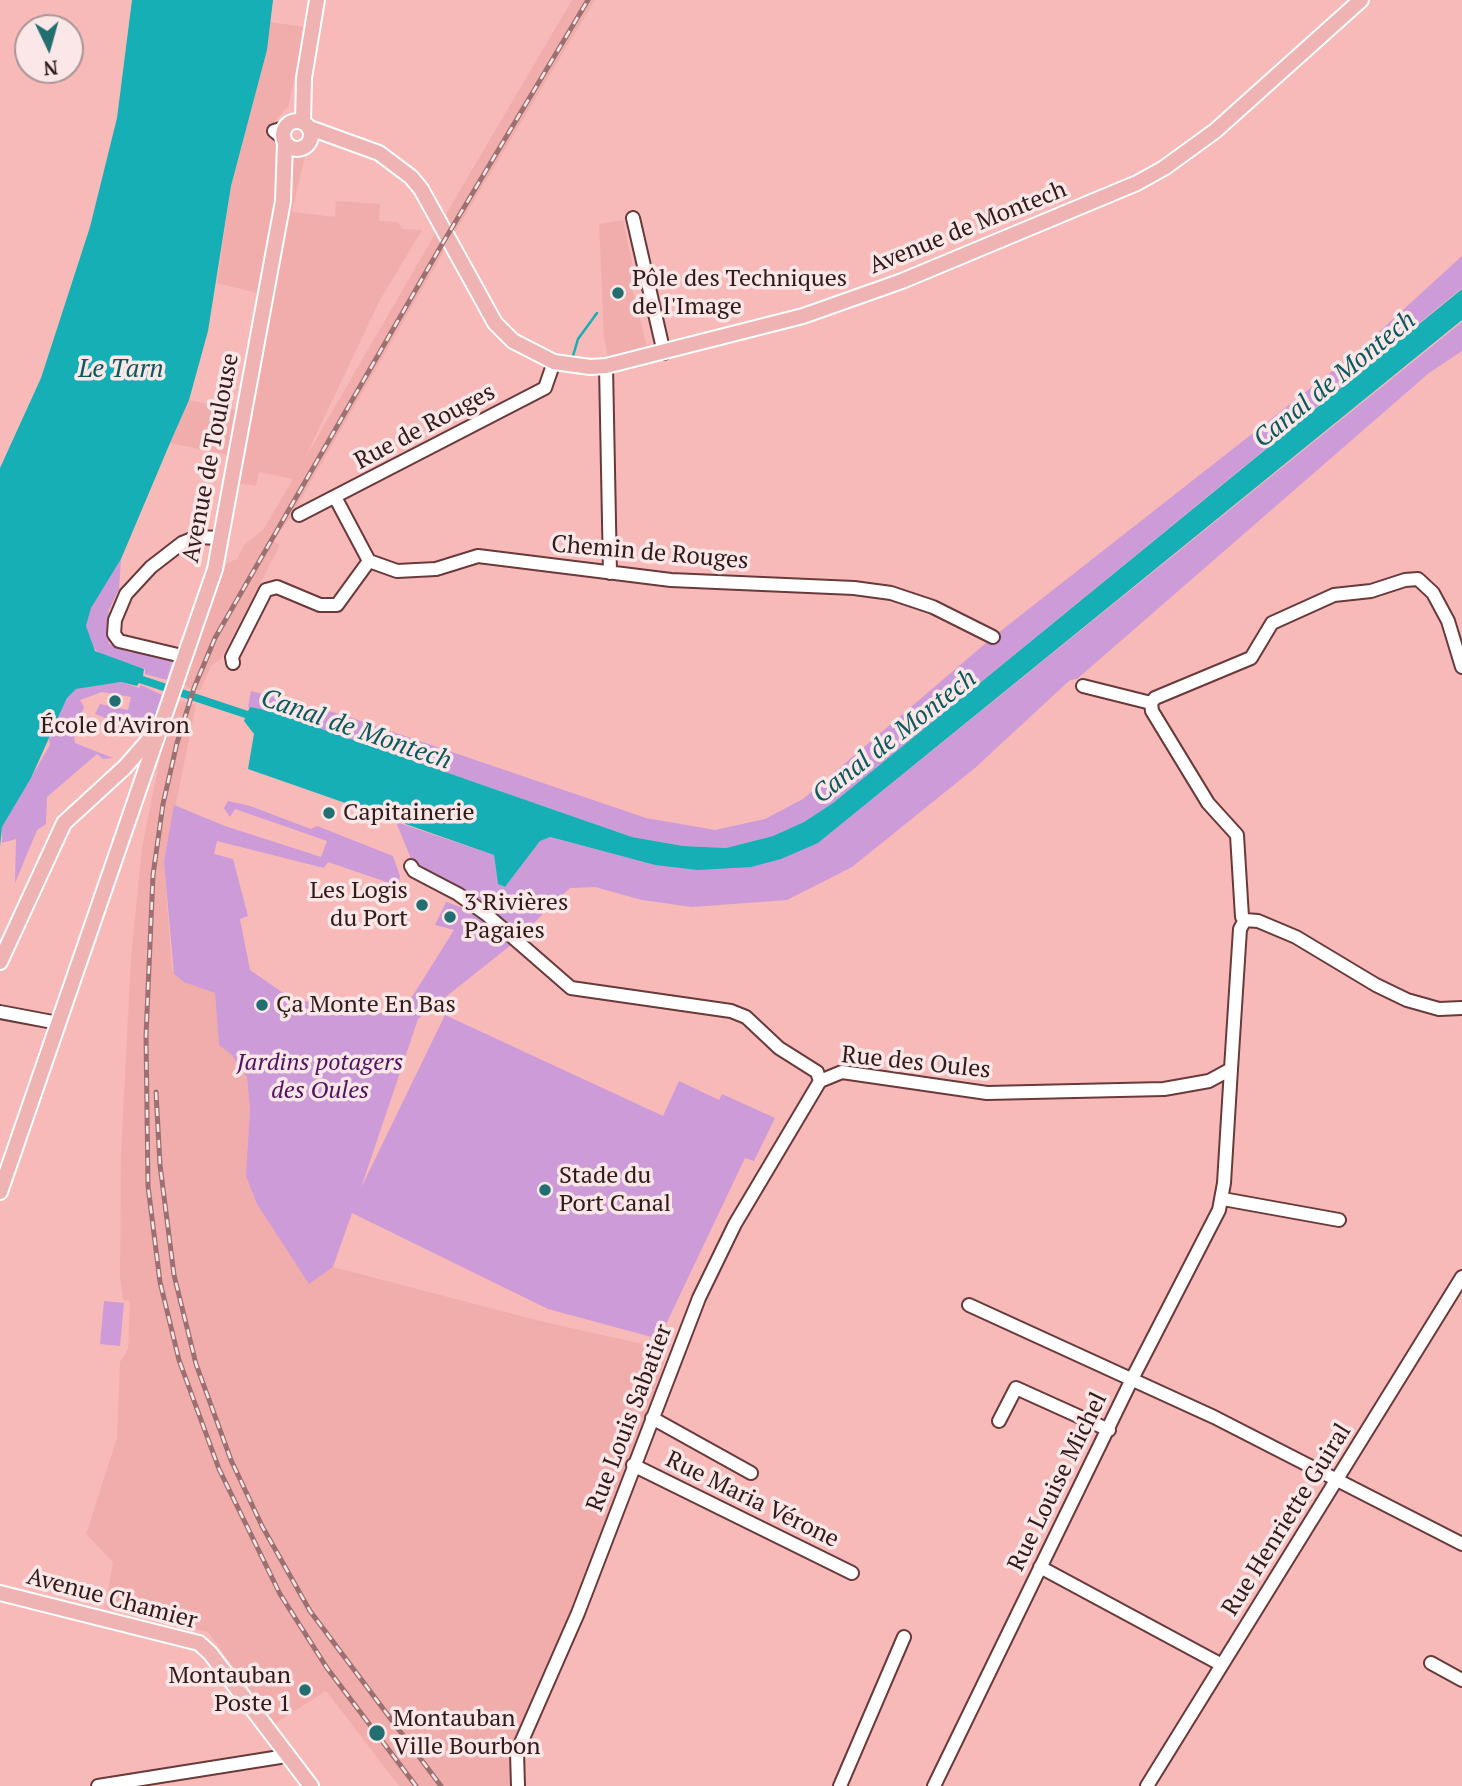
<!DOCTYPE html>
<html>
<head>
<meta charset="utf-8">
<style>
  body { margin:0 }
  #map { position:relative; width:1462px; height:1786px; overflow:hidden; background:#f7bab9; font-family:"PT Serif",serif }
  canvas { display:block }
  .north { position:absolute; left:14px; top:14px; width:70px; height:70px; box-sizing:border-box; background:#fbe7e7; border:2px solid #aa9595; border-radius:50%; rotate:175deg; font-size:19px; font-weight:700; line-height:28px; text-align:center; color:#301a1a }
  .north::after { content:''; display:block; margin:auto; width:24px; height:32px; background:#226e71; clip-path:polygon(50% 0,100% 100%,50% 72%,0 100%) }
</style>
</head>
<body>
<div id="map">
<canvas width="1462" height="1786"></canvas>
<div class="north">N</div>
</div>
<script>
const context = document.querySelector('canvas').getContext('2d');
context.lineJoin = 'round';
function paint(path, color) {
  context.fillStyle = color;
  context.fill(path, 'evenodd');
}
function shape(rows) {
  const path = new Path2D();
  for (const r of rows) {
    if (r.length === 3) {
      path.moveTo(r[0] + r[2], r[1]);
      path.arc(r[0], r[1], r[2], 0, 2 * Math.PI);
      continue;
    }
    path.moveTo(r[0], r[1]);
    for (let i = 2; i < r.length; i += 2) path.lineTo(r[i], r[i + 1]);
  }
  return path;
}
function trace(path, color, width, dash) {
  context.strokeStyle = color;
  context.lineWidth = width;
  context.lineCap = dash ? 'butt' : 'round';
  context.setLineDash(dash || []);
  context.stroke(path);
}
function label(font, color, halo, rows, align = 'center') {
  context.font = font + ' "PT Serif",serif';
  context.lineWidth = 7;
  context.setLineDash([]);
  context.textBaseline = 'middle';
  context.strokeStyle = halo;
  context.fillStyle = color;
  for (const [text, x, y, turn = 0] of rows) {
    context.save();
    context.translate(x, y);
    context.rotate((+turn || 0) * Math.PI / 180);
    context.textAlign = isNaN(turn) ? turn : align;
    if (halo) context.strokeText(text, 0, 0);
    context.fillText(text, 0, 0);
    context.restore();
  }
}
paint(shape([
  [572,0,595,0,455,232,446,214],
  [269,22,306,27,288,107,273,123,272,135,279,152,305,156,292,212,335,217,336,201,380,204,379,221,398,222,402,229,422,230,379,302,304,460,435,234,444,251,290,518,273,541,280,545,221,659,211,666,200,691,183,685,223,572,227,563,237,559,245,544,263,530,293,479,259,472,256,486,224,481,228,455,170,443,189,400,237,410,257,293,217,283,231,186,267,50],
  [623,220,635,275,631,283,647,347,608,357,604,338,599,224],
  [178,700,196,705,164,862,172,969,174,974,215,993,219,1044,231,1054,247,1077,250,1110,247,1175,309,1283,333,1267,540,1321,656,1347,669,1346,648,1416,582,1590,510,1761,513,1786,399,1786,326,1691,274,1724,208,1632,105,1608,113,1562,86,1534,117,1438,120,1362,128,1349,130,1301,123,1300,120,1276,121,1154,131,957,142,848,161,753]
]), '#f1adac');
paint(shape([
  [1462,256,1462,288,833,803,804,822,773,836,726,848,683,846,632,837,270,711,248,707,251,691,340,714,646,818,715,830,765,819,803,799,993,637,1359,350],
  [1462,322,1462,351,1429,373,1077,679,1070,680,975,768,852,867,787,900,692,907,642,900,595,887,570,888,517,939,464,893,412,861,396,822,494,855,498,884,505,887,540,841,549,837,655,865,818,843],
  [121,559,119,589,108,612,112,614,109,644,131,653,134,647,173,657,167,680,145,674,145,669,100,654,92,646,86,626,91,607],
  [121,682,139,688,141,685,162,695,158,714,155,720,132,728,95,714,100,704,128,710,131,697,102,692,80,700,84,707,74,735,75,743,113,758,103,759,97,754,47,797,46,824,37,830,15,883,16,839,2,843,2,827,50,745,49,740,67,698,76,689],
  [228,801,250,806,311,829,317,826,393,856,400,876,398,886,328,862,324,868,217,841,214,854,233,859,248,916,240,919,250,970,292,999,400,1016,454,930,435,925,446,902,466,909,470,902,516,941,418,1019,361,1188,445,1015,663,1116,679,1081,719,1100,722,1094,775,1118,754,1161,745,1158,659,1339,548,1309,352,1213,333,1267,309,1284,257,1204,246,1176,250,1110,247,1077,231,1054,219,1045,215,993,184,982,174,974,164,862,174,805,225,826,321,857,327,841,235,809,230,817,224,808],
  [104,1301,124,1303,120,1346,100,1344]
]), '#cc9bd8');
paint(shape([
  [132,0,273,0,267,50,231,186,208,331,189,400,170,443,121,559,91,608,86,626,95,651,144,669,143,676,248,711,250,707,270,711,632,837,683,846,726,848,773,836,804,822,833,803,1462,289,1462,320,818,843,781,859,751,867,698,870,655,865,550,837,540,841,505,887,498,884,494,855,248,769,254,734,244,721,245,718,139,683,137,686,121,682,76,689,67,698,31,778,2,827,0,847,0,468,41,378,90,227,117,118]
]), '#16afb6');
trace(shape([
  [573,356,578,339,597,313]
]), '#16afb6', 2.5);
const minor = shape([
  [283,138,274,131,284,128],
  [633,218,664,353],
  [606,366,610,573],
  [335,497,369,561,397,571,436,569,478,556,671,580,854,588,891,593,933,607,993,637],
  [299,515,545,388,554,362],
  [182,656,119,641,114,634,115,620,126,594,151,567,182,543,197,537,220,538],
  [233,663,232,657,266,590,277,587,320,605,337,605,369,561],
  [1151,703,1155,698,1251,658,1272,623,1334,595,1371,591,1405,580,1418,579,1433,593,1448,621,1462,667],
  [411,866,414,871,458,894,486,914,571,988,731,1011,746,1017,779,1048,817,1072,820,1081,842,1072,987,1093,1164,1089,1209,1081,1231,1069,1240,929,1245,920,1242,917,1237,835,1208,803,1152,711,1151,703,1083,686],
  [1245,920,1258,921,1296,937,1376,985,1407,1000,1439,1009,1462,1008],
  [0,1012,58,1023],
  [1223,1199,1339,1220],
  [969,1305,1214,1417,1462,1544],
  [652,1418,751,1473],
  [999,1421,1016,1388,1109,1430],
  [633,1465,852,1573],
  [1040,1567,1222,1665],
  [1431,1663,1462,1680],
  [98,1786,280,1757,287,1754],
  [518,1786,517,1752,578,1613,699,1298,735,1224,820,1081],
  [840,1786,904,1637],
  [934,1786,1132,1379,1219,1210,1224,1183,1231,1069],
  [1147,1786,1462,1277]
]);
const major = shape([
  [297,135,14],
  [303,122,304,78,317,0],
  [310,128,379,153,411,177,421,189,495,323,513,341,554,362,590,367,606,366,803,316,902,281,1137,183,1164,168,1215,131,1361,0],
  [0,962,64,823,125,767,153,735],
  [0,1192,215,569,283,201,285,143],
  [0,1593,199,1643,210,1653,311,1786]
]);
trace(minor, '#6a3939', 16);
trace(major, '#fff', 18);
trace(minor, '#fff', 12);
trace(major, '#efb3b3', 14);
const rail = shape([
  [156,1092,160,1165,174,1275,196,1364,231,1460,262,1526,310,1611,441,1786],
  [416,1786,327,1668,280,1594,219,1469,179,1360,160,1282,148,1186,146,1036,153,875,163,804,177,743,194,688,215,638,441,246,588,0]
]);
trace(rail, '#9c7070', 5);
trace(rail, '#fbe7e7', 2.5, [8]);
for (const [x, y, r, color] of [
  [618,293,7,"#226e71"],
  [115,701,7,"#226e71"],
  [329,813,7,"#226e71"],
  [422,905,7,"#226e71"],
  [450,917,7,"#226e71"],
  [262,1005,7,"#226e71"],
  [545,1190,7,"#226e71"],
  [305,1690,7,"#226e71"],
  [377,1733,9,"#226e71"]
]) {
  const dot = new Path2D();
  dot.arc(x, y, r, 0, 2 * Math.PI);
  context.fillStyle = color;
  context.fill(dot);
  trace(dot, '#fbe7e7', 2.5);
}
label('24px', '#301a1a', '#fbe7e7', [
  ["Avenue de Montech",968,228,-22],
  ["Rue de Rouges",425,427,-28],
  ["Avenue de Toulouse",211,458,-79],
  ["Chemin de Rouges",650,553,5],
  ["Rue des Oules",916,1063,6],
  ["Rue Louis Sabatier",630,1418,-69],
  ["Rue Louise Michel",1058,1482,-64],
  ["Rue Maria Vérone",752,1500,26],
  ["Rue Henriette Guiral",1287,1520,-58],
  ["Avenue Chamier",112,1599,15]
]);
label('24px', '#301a1a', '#fbe7e7', [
  ["Pôle des Techniques",632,279],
  ["de l'Image",632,307],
  ["École d'Aviron",115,726,"center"],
  ["Capitainerie",343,813],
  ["Les Logis",408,891,"right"],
  ["du Port",408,919,"right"],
  ["3 Rivières",464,903],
  ["Pagaies",464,931],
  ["Ça Monte En Bas",276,1005],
  ["Stade du",559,1176],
  ["Port Canal",559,1204],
  ["Montauban",291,1676,"right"],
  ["Poste 1",291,1704,"right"],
  ["Montauban",393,1719],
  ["Ville Bourbon",393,1747]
], 'left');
label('italic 24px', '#531261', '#fbe7e7', [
  ["Jardins potagers",320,1063],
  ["des Oules",320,1091]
]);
label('italic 26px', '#0b595d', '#fbe7e7', [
  ["Le Tarn",121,370],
  ["Canal de Montech",1335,380,-39],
  ["Canal de Montech",356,730,19],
  ["Canal de Montech",895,737,-38]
]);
</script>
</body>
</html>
